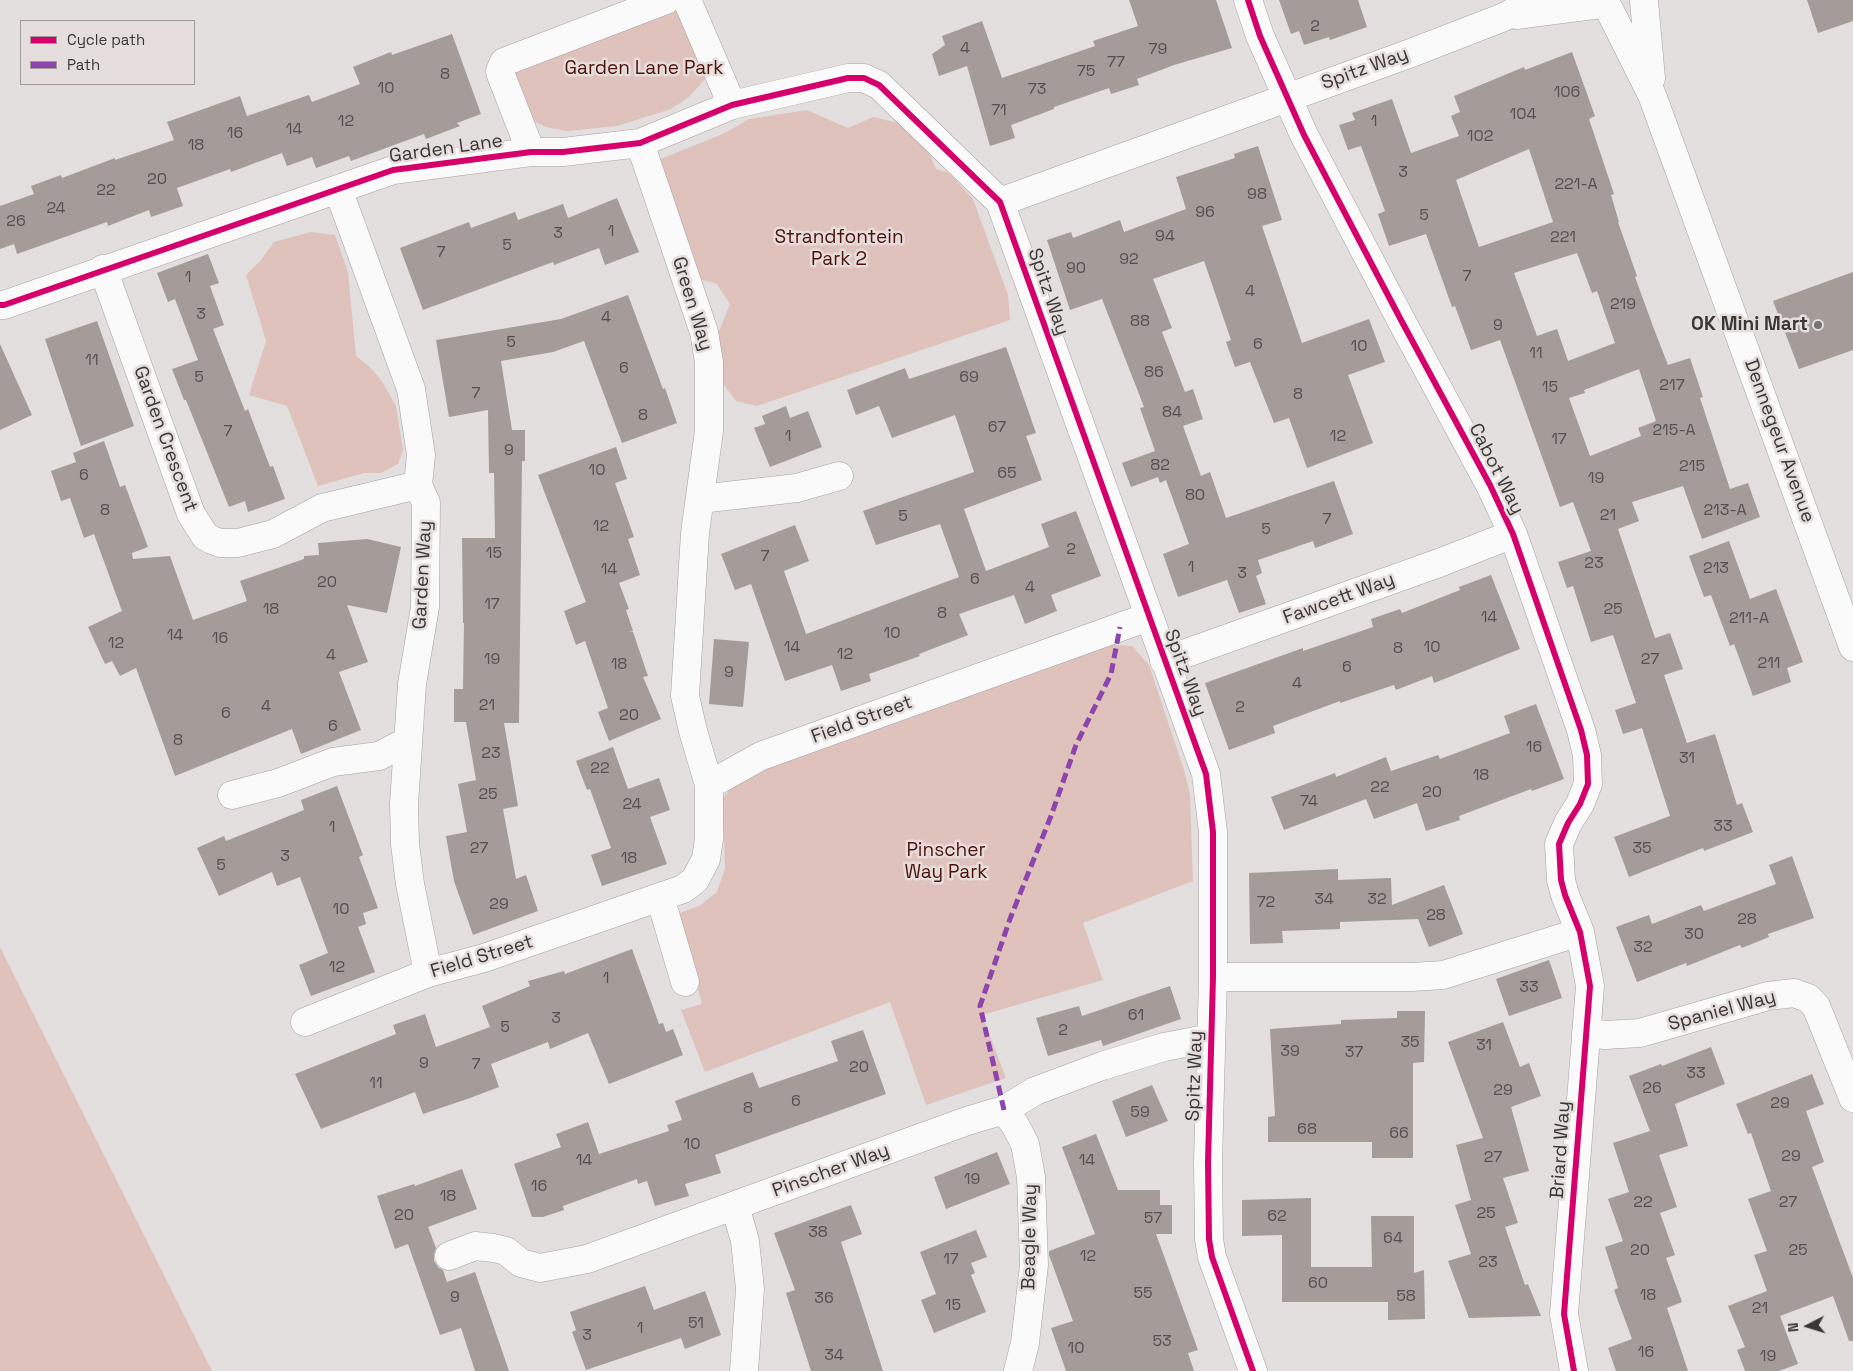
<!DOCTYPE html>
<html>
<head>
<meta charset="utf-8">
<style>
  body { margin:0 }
  #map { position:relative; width:1853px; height:1371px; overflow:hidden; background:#e3dfdf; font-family:"Space Grotesk",sans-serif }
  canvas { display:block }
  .legend { position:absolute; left:20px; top:20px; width:175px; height:65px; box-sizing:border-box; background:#e5dedd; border:1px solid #a19b9b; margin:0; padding:6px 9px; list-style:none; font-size:15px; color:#3a3737 }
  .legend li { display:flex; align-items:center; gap:10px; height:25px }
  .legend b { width:25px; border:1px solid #a19b9b }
  .north { position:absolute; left:1783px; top:1301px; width:50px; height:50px; -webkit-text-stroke:4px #e5dedd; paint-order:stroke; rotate:265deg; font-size:14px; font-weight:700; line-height:20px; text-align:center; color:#3a3737 }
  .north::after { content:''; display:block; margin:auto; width:18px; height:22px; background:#3a3737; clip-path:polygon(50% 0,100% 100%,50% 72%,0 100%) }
</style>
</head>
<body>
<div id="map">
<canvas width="1853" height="1371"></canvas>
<ul class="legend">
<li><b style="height:6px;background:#d6006c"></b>Cycle path</li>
<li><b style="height:6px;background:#8e44ad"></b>Path</li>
</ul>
<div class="north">N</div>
</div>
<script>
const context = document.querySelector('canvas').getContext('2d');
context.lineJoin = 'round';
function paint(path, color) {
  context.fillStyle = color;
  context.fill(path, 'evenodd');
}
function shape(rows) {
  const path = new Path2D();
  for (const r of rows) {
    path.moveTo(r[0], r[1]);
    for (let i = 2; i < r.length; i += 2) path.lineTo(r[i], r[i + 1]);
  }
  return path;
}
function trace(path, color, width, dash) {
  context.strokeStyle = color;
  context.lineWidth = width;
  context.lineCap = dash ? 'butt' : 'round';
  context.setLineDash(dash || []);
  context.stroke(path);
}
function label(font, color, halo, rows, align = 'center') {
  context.font = font + ' "Space Grotesk",sans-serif';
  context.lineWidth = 5;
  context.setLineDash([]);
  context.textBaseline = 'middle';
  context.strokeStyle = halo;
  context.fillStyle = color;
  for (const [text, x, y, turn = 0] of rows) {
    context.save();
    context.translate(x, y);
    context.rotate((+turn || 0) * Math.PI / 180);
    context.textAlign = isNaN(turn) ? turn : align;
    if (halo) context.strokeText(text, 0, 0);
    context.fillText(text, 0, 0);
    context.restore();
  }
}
paint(shape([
  [673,10,681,10,707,77,689,97,671,109,617,126,567,131,546,127,529,119,512,76,514,68],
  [807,110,848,128,873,117,907,125,929,152,936,169,949,173,973,199,1008,295,1010,320,757,406,736,401,722,382,717,336,730,304,717,284,699,279,658,160,725,133,749,119],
  [311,232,335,235,348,272,356,356,369,366,381,380,396,406,403,450,398,464,381,473,364,473,318,486,287,406,249,395,266,341,246,275,261,260,274,242],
  [1102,644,1132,646,1149,665,1184,770,1190,794,1193,881,1083,923,1103,980,982,1015,1006,1078,926,1105,890,1002,705,1072,681,1010,702,1004,677,914,699,906,717,892,725,868,723,798,740,778],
  [0,947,212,1371,0,1371]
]), '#dfc2bc');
paint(shape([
  [1129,0,1216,0,1232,48,1174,65,1137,79,1139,85,1111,94,1109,88,1054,107,1054,109,1011,125,1015,138,990,146,967,66,939,76,932,54,945,45,942,36,982,21,1002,78,1095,46,1093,41,1138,26],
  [1279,0,1358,0,1367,27,1330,40,1329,37,1304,45,1299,31,1291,34],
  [1807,0,1853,0,1853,21,1818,33],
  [452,34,481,114,457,123,460,126,426,139,424,134,351,161,349,156,316,168,312,157,287,166,282,153,231,172,230,169,177,188,183,206,151,217,149,210,108,226,107,222,17,254,14,244,0,249,0,206,34,194,31,186,61,175,62,178,115,158,115,160,174,140,167,122,240,96,247,116,309,95,312,102,360,84,353,67,391,52,392,55],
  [1572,52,1595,116,1589,119,1614,194,1611,195,1619,222,1618,222,1637,276,1635,277,1654,329,1668,365,1690,358,1703,397,1700,398,1730,489,1748,483,1760,517,1702,539,1683,486,1632,502,1639,521,1618,529,1655,638,1670,633,1683,669,1664,675,1687,743,1715,734,1737,805,1742,803,1753,832,1704,851,1703,848,1629,877,1614,837,1670,816,1642,728,1623,734,1615,710,1636,703,1613,635,1591,642,1573,586,1567,588,1558,562,1591,551,1573,502,1560,507,1500,340,1471,350,1455,306,1452,307,1426,234,1389,246,1378,214,1385,211,1361,146,1348,150,1339,125,1355,120,1352,113,1392,99,1411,153,1459,136,1451,116,1460,112,1454,96,1524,67,1525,70],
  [1529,149,1553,222,1479,247,1456,180],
  [1577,253,1592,293,1597,291,1615,343,1568,361,1557,329,1537,336,1514,273],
  [1639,369,1656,421,1638,428,1641,436,1590,456,1569,398,1585,393,1584,390],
  [1258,146,1282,220,1262,226,1302,343,1369,319,1385,362,1348,375,1373,443,1307,468,1289,418,1274,423,1250,362,1235,367,1226,342,1231,340,1204,261,1153,279,1172,328,1162,332,1185,392,1193,389,1203,419,1183,426,1201,476,1210,472,1226,518,1334,481,1353,534,1315,548,1313,541,1258,560,1262,573,1256,576,1266,604,1239,613,1227,580,1178,597,1163,554,1189,544,1166,480,1160,483,1158,477,1131,487,1122,463,1155,451,1140,408,1144,407,1102,299,1070,310,1047,240,1071,232,1073,238,1120,220,1124,232,1186,209,1176,177,1235,158,1234,154],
  [617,198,639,252,605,265,599,248,554,265,553,262,423,310,400,248,469,222,471,228,515,212,518,220,563,204,568,218],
  [208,254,219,283,210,286,224,325,213,329,245,411,248,409,270,467,273,466,285,499,248,512,245,501,229,507,186,400,184,400,172,369,198,360,175,299,168,302,157,273],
  [1853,272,1853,350,1799,369,1773,301],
  [628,295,663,389,665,388,677,423,622,443,584,341,553,352,501,361,512,430,525,430,525,461,522,461,519,723,504,723,518,806,503,809,516,879,526,875,538,911,473,935,454,881,446,836,467,832,458,784,476,780,466,722,454,722,454,689,463,689,464,623,463,623,462,538,495,538,494,473,489,473,488,410,449,417,436,340,561,319],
  [97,321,134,426,81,446,45,339],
  [0,344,32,415,0,430],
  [1006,347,1036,433,1026,436,1042,480,964,509,986,571,1049,547,1041,524,1076,511,1101,576,1051,595,1057,611,1025,624,1014,595,959,614,968,635,919,654,920,656,869,674,871,681,841,691,832,665,785,681,751,584,735,590,721,554,795,525,809,561,784,571,806,634,959,577,940,524,876,545,863,511,974,472,955,415,892,438,879,406,856,415,847,390,905,368,909,379],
  [786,406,790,418,808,411,822,447,770,467,754,428,765,424,762,416],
  [104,441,120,487,125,485,148,547,132,553,133,559,170,556,193,620,247,601,240,581,304,559,304,556,319,555,318,543,367,539,401,547,387,613,347,605,368,662,339,672,361,730,301,754,292,729,175,776,136,668,120,676,112,661,105,664,88,627,122,611,94,534,84,538,70,498,61,501,51,471,76,462,73,453],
  [616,447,627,479,615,483,634,537,628,539,640,575,619,583,629,609,626,610,633,631,629,632,633,632,648,676,643,677,661,719,609,741,598,712,608,708,585,641,576,645,564,611,586,602,538,475],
  [1729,541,1750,599,1776,589,1803,662,1787,668,1791,682,1753,696,1734,644,1730,646,1711,595,1704,597,1689,556],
  [1491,575,1520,649,1434,683,1432,676,1396,690,1394,685,1340,703,1340,701,1273,726,1275,733,1229,750,1205,683,1303,648,1303,651,1373,627,1371,619,1400,609,1402,613,1460,590,1459,587],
  [714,639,749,642,743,707,709,704],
  [1536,704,1564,779,1532,791,1531,789,1459,816,1460,820,1426,831,1417,803,1374,819,1366,799,1284,830,1271,797,1335,773,1336,777,1386,757,1391,771,1438,755,1440,759,1510,733,1504,716],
  [613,747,628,789,659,778,670,810,650,817,667,864,602,886,591,855,611,848,590,789,587,790,576,761],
  [337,786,363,855,359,857,378,908,363,913,366,924,358,927,375,972,311,996,299,965,328,953,300,877,277,886,272,872,219,896,197,848,224,836,226,841,304,810,301,800],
  [1792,856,1814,918,1768,934,1769,937,1742,948,1740,945,1687,966,1686,963,1637,982,1616,927,1649,915,1652,924,1701,905,1704,911,1776,884,1769,865],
  [1338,869,1338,880,1391,878,1392,905,1444,885,1463,934,1429,947,1418,919,1340,922,1340,929,1282,931,1283,943,1250,944,1249,873],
  [632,949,659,1024,663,1023,666,1032,673,1029,683,1055,609,1084,588,1033,550,1049,548,1042,491,1064,499,1087,470,1098,423,1114,415,1092,321,1129,295,1074,396,1034,393,1025,425,1014,436,1047,490,1027,482,1006,530,986,528,981,564,971,565,974],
  [1549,960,1562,998,1509,1016,1496,979],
  [1170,986,1181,1019,1103,1046,1101,1040,1048,1056,1036,1018,1079,1006,1082,1016],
  [1397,1011,1425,1011,1424,1062,1413,1063,1413,1158,1372,1158,1372,1142,1268,1142,1268,1117,1275,1116,1270,1029,1341,1024,1341,1020,1397,1018],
  [1503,1022,1520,1067,1529,1063,1541,1096,1511,1107,1529,1171,1503,1178,1518,1223,1505,1227,1525,1285,1528,1284,1541,1316,1469,1318,1448,1261,1471,1254,1455,1205,1471,1200,1456,1145,1483,1138,1448,1042],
  [863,1030,886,1094,715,1155,721,1173,685,1184,689,1196,655,1206,647,1181,638,1184,637,1179,563,1206,564,1210,543,1217,532,1217,514,1164,561,1147,556,1134,588,1122,599,1154,669,1131,667,1125,682,1120,675,1101,753,1072,759,1088,838,1061,831,1041],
  [1711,1047,1725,1084,1675,1104,1688,1146,1659,1155,1677,1207,1660,1213,1675,1255,1666,1258,1682,1302,1667,1308,1688,1371,1616,1371,1608,1348,1632,1339,1614,1290,1618,1288,1605,1247,1623,1241,1608,1199,1629,1192,1613,1143,1650,1131,1629,1076,1661,1064,1662,1066],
  [1812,1074,1824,1104,1806,1111,1824,1162,1812,1167,1853,1278,1853,1341,1849,1341,1833,1296,1780,1316,1798,1364,1779,1371,1745,1371,1737,1350,1745,1347,1728,1306,1767,1291,1754,1255,1767,1251,1748,1199,1771,1191,1751,1133,1748,1134,1736,1104],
  [1152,1085,1168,1121,1126,1137,1112,1101],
  [1096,1134,1118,1190,1160,1190,1160,1205,1172,1205,1172,1234,1156,1234,1198,1350,1188,1353,1194,1371,1066,1371,1051,1328,1073,1321,1049,1255,1049,1251,1095,1234,1062,1147],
  [997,1152,1010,1184,946,1209,934,1177],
  [462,1169,477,1209,428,1227,436,1248,434,1254,434,1261,439,1268,443,1270,447,1282,475,1272,509,1371,475,1371,461,1328,440,1335,408,1244,395,1249,377,1196,414,1184,415,1186],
  [1311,1198,1311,1267,1372,1267,1371,1216,1414,1216,1414,1273,1424,1270,1425,1319,1388,1320,1388,1302,1282,1302,1282,1235,1242,1236,1242,1200],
  [851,1205,862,1234,841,1242,883,1371,811,1371,786,1293,795,1290,774,1233],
  [976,1230,987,1257,971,1263,975,1273,971,1275,986,1312,934,1333,921,1300,936,1294,920,1252],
  [645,1286,654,1310,705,1291,721,1335,685,1349,681,1338,586,1370,572,1332,576,1330,570,1312]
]), '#a59b99');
const minor = shape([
  [687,0,732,105],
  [1248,0,1260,36,1304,135,1401,320,1490,485,1513,534,1581,730,1587,755,1588,784,1580,804,1568,823,1559,844,1561,880,1565,895,1580,932,1590,986,1564,1314,1574,1371],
  [1644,1,1651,78],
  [1609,9,1652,95,1853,647],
  [1516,15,1601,4],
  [640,143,704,332,709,362,709,431,695,533,685,696,693,731,709,785],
  [531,152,501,75,500,71,504,62,666,0],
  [338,189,411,389,421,455,418,485,426,503,425,607,412,684,404,804,405,844,410,884,428,973],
  [1000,202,1411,53,1504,17,1536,0],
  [103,269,191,514,205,536,212,540,220,543,238,543,273,534,322,508,418,485],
  [0,305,4,305,393,170,531,152,563,152,640,143,732,105,848,78,864,78,879,85,1000,202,1206,774,1213,832,1213,977,1208,1162,1209,1239,1212,1257,1253,1371],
  [700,499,797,488,839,476],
  [1164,661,1439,563,1513,534],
  [232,795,278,783,333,762,379,756,408,741],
  [660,897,685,982],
  [1213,977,1412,977,1443,975,1580,932],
  [305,1022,428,973,484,958,683,889,695,880,706,859,709,839,709,785,761,756,1148,617],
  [1586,1033,1605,1035,1640,1033,1768,996,1794,993,1808,998,1816,1006,1853,1098],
  [1004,1110,1015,1125,1025,1144,1031,1177,1034,1265,1025,1343,1018,1371],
  [735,1206,745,1241,750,1289,744,1371],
  [449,1256,475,1246,494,1248,506,1251,521,1263,540,1268,587,1259,967,1121,1004,1110,1035,1091,1102,1066,1164,1047,1211,1038]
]);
trace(minor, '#a4a1a0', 29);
trace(minor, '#fbfafa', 28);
trace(shape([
  [1004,1110,980,1006,1010,919,1051,816,1076,745,1111,674,1120,627]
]), '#8e44ad', 5, [10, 5]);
trace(shape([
  [1248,0,1260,36,1304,135,1401,320,1490,485,1513,534,1581,730,1587,755,1588,784,1580,804,1568,823,1559,844,1561,880,1565,895,1580,932,1590,986,1564,1314,1574,1371],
  [0,305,4,305,393,170,531,152,563,152,640,143,732,105,848,78,864,78,879,85,1000,202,1206,774,1213,832,1213,977,1208,1162,1209,1239,1212,1257,1253,1371]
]), '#d6006c', 6);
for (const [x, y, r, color] of [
  [1818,325,5,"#757272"]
]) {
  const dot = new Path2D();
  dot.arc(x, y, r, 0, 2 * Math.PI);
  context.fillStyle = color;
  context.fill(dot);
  trace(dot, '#e5dedd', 2);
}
label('16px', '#555050', null, [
  ["2",1315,27],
  ["4",965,49],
  ["79",1158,50],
  ["77",1116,63],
  ["75",1086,72],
  ["8",445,75],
  ["10",386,89],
  ["73",1037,90],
  ["106",1567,93],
  ["71",999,111],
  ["104",1523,115],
  ["12",346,122],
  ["1",1374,122],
  ["14",294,130],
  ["16",235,134],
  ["102",1480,137],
  ["18",196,146],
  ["3",1403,173],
  ["20",157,180],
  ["221-A",1576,185],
  ["22",106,191],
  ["98",1257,195],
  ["24",56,209],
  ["96",1205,213],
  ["5",1424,216],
  ["26",16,222],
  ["1",611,232],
  ["3",558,234],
  ["94",1165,237],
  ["221",1563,238],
  ["5",507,246],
  ["7",441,253],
  ["92",1129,260],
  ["90",1076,269],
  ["7",1467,277],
  ["1",188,278],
  ["4",1250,292],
  ["219",1623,305],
  ["3",201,315],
  ["4",606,318],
  ["88",1140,322],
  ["9",1498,326],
  ["5",511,343],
  ["6",1258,345],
  ["10",1359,347],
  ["11",1536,354],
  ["11",92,361],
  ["6",624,369],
  ["86",1154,373],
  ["5",199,378],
  ["69",969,378],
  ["217",1672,386],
  ["15",1550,388],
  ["7",476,394],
  ["8",1298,395],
  ["84",1172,413],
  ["8",643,416],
  ["67",997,428],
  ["215-A",1674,431],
  ["7",228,432],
  ["1",788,437],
  ["12",1338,437],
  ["17",1559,440],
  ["9",509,451],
  ["82",1160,466],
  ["215",1692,467],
  ["10",597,471],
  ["65",1007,474],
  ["6",84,476],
  ["19",1596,479],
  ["80",1195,496],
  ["8",105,511],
  ["213-A",1725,511],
  ["21",1608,516],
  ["5",903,517],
  ["7",1327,520],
  ["12",601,527],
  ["5",1266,530],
  ["2",1071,550],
  ["15",494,554],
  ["7",765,557],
  ["23",1594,564],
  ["1",1191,568],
  ["213",1716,569],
  ["14",609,570],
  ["3",1242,574],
  ["6",975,580],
  ["20",327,583],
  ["4",1030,588],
  ["17",492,605],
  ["18",271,610],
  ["25",1613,610],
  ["8",942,614],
  ["14",1489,618],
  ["211-A",1749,619],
  ["10",892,634],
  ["14",175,636],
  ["16",220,639],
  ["12",116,644],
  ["14",792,648],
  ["10",1432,648],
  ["8",1398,649],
  ["12",845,655],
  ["4",331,656],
  ["19",492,660],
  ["27",1650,660],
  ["211",1769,664],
  ["18",619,665],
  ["6",1347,668],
  ["9",729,673],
  ["4",1297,684],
  ["21",487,706],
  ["4",266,707],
  ["2",1240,708],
  ["6",226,714],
  ["20",629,716],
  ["6",333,727],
  ["8",178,741],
  ["16",1534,748],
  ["23",491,754],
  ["31",1687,759],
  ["22",600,769],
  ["18",1481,776],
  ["22",1380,788],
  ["20",1432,793],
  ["25",488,795],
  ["74",1309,802],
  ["24",632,805],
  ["33",1723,827],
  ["1",332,828],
  ["27",479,849],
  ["35",1642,849],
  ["3",285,857],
  ["18",629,859],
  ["5",221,866],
  ["34",1324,900],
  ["32",1377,900],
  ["72",1266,903],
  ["29",499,905],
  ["10",341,910],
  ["28",1436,916],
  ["28",1747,920],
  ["30",1694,935],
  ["32",1643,948],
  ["12",337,968],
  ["1",606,979],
  ["33",1529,988],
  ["61",1136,1016],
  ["3",556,1019],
  ["5",505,1028],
  ["2",1063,1031],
  ["35",1410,1043],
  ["31",1484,1046],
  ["39",1290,1052],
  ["37",1354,1053],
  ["9",424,1064],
  ["7",476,1065],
  ["20",859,1068],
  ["33",1696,1074],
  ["11",376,1084],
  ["26",1652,1089],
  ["29",1503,1091],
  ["6",796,1102],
  ["29",1780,1104],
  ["8",748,1109],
  ["59",1140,1113],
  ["68",1307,1130],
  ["66",1399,1134],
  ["10",692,1145],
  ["29",1791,1157],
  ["27",1493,1158],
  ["14",584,1161],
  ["14",1087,1161],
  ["19",972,1180],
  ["16",539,1187],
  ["18",448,1197],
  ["22",1643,1203],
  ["27",1788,1203],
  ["25",1486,1214],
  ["20",404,1216],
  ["62",1277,1217],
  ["57",1153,1219],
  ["38",818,1233],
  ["64",1393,1239],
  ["20",1640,1251],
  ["25",1798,1251],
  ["12",1088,1257],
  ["17",951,1260],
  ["23",1488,1263],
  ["60",1318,1284],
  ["55",1143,1294],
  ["18",1648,1296],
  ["58",1406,1297],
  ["9",455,1298],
  ["36",824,1299],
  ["15",953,1306],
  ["21",1760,1309],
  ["51",696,1324],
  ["1",640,1329],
  ["3",587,1336],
  ["53",1162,1342],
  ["10",1076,1349],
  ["16",1646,1353],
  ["34",834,1356],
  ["19",1768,1357]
]);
label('19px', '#501208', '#e5dedd', [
  ["Garden Lane Park",644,69],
  ["Strandfontein",839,238],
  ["Park 2",839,260],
  ["Pinscher",946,851],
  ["Way Park",946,873]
]);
label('19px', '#3a3737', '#e5dedd', [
  ["Spitz Way",1365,69,-20],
  ["Garden Lane",446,149,-8],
  ["Spitz Way",1048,292,71],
  ["Green Way",692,304,73],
  ["Garden Crescent",165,439,70],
  ["Dennegeur Avenue",1779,441,70],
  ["Cabot Way",1496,469,63],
  ["Garden Way",423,575,-87],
  ["Fawcett Way",1339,599,-20],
  ["Spitz Way",1185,673,70],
  ["Field Street",862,720,-20],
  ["Field Street",482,957,-17],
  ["Spaniel Way",1722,1011,-15],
  ["Spitz Way",1195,1076,-88],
  ["Briard Way",1561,1150,-86],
  ["Pinscher Way",831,1171,-20],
  ["Beagle Way",1030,1237,-89]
]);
label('bold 19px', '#3a3737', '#e5dedd', [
  ["OK Mini Mart",1808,325]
], 'right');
</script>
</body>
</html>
